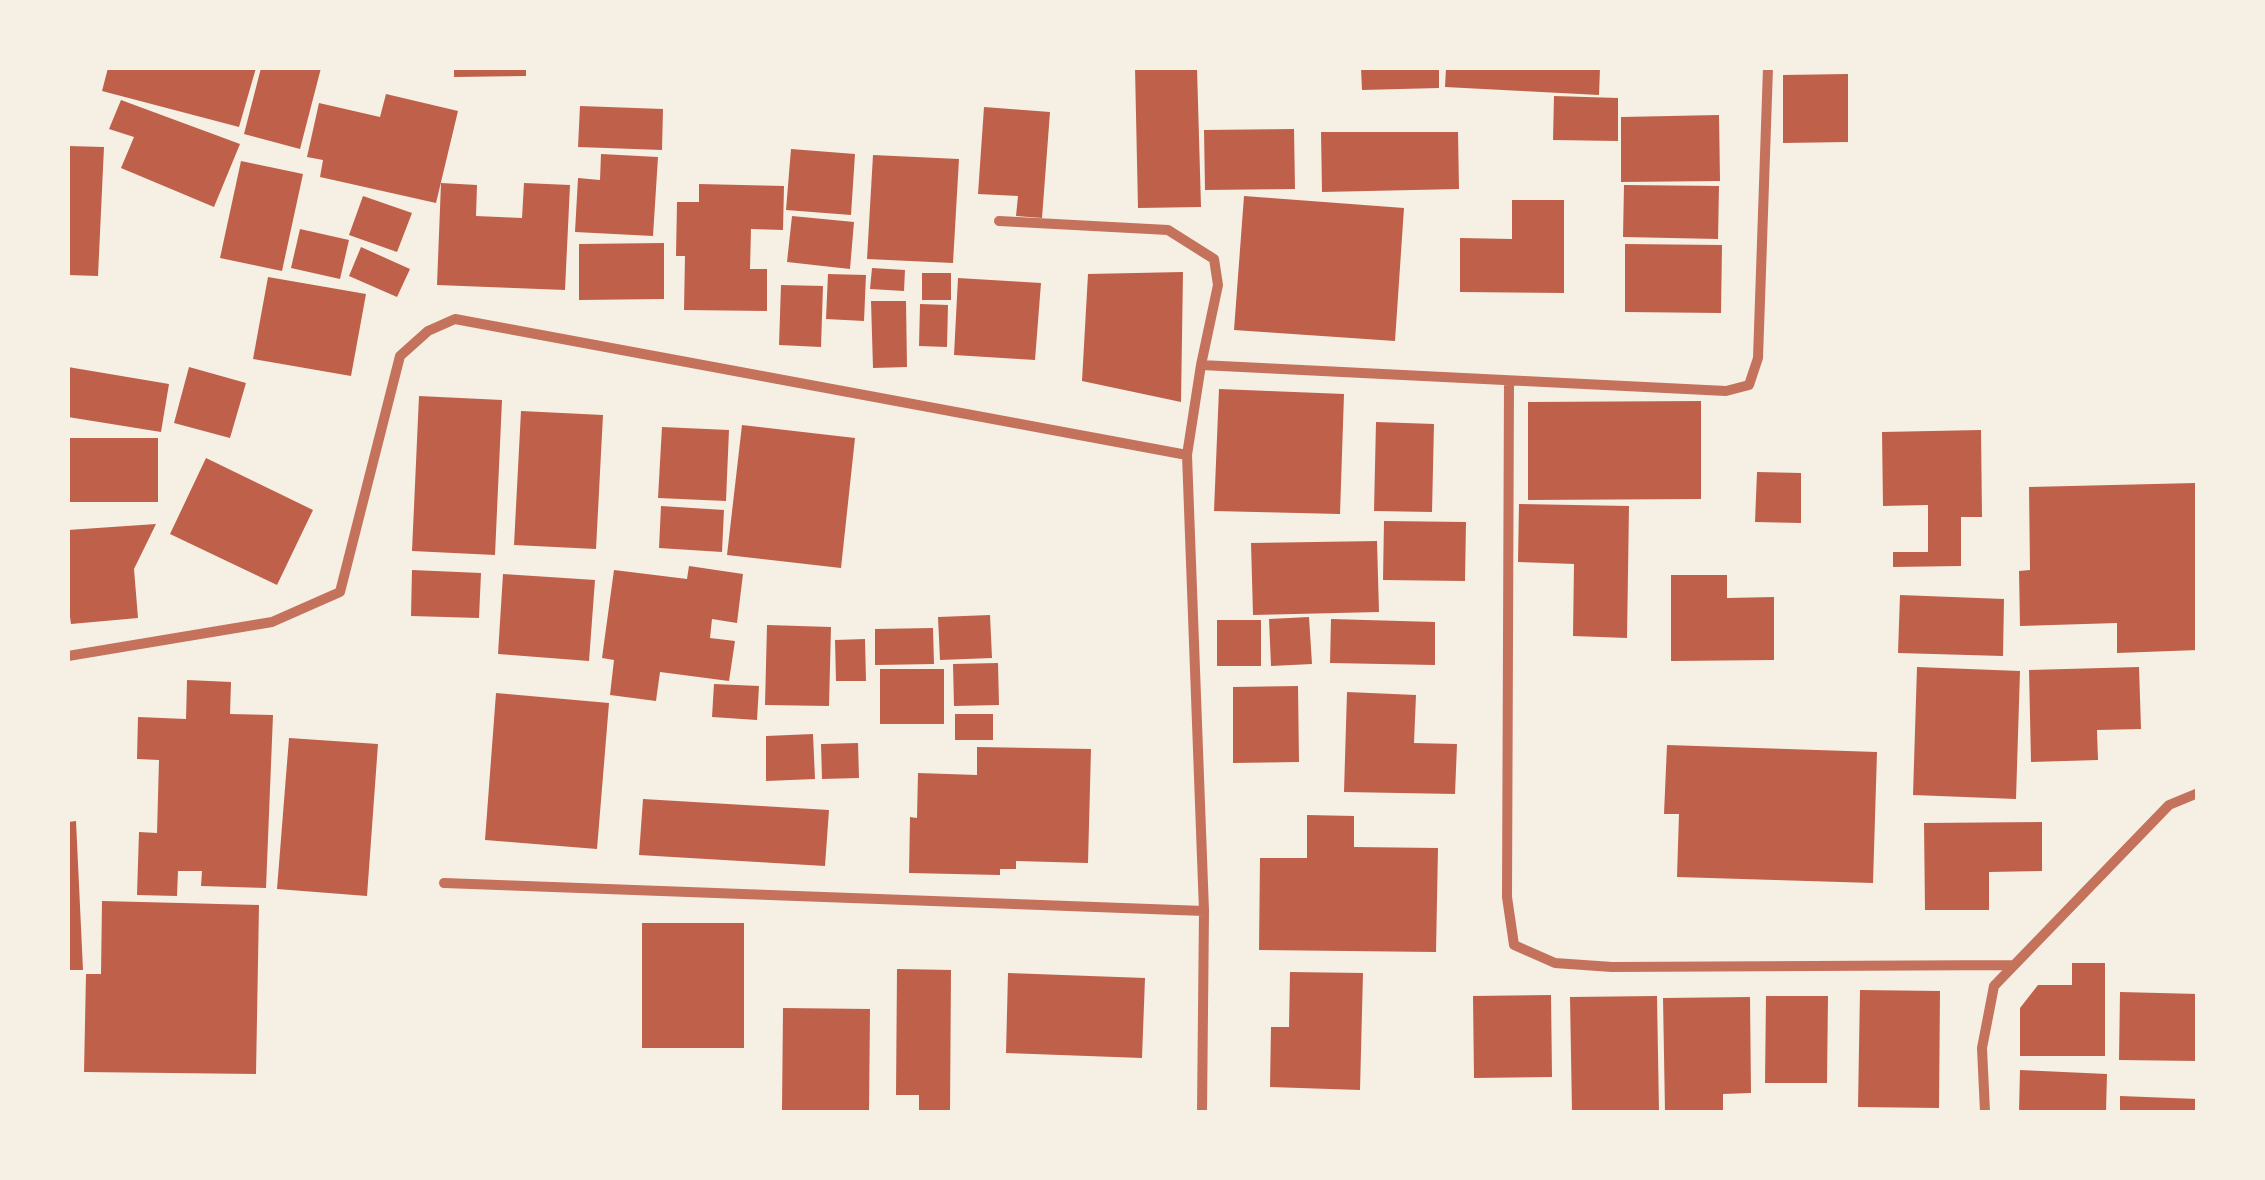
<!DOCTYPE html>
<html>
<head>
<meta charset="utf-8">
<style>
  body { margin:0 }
  #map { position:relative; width:2265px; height:1180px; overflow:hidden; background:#f6efe4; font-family:Barlow,sans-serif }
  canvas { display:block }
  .frame { position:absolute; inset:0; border:70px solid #f6efe4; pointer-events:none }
</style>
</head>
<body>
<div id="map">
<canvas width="2265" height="1180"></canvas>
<div class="frame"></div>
</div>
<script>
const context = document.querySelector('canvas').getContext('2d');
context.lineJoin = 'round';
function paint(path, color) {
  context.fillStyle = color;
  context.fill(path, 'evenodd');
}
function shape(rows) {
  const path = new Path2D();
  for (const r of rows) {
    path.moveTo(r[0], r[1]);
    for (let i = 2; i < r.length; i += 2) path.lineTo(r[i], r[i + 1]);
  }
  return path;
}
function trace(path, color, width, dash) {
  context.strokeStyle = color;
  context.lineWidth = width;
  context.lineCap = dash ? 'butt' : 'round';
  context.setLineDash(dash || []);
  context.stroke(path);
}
paint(shape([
  [108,68,256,68,239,127,102,91],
  [261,68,321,68,300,149,244,134],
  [454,68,526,68,526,76,454,77],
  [1135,68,1197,68,1201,207,1138,208],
  [1361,68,1439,68,1439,88,1362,90],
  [1446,68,1600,68,1599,95,1445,87],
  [1848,74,1848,142,1783,143,1783,75],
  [386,94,458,111,436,203,320,177,323,160,307,157,319,103,380,117],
  [1554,96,1618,98,1618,141,1553,140],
  [121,100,240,144,214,207,121,168,134,137,109,129],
  [580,106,663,109,662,150,578,147],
  [984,107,1050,112,1042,218,1016,216,1018,196,978,194],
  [1719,115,1720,181,1621,182,1621,117],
  [1294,129,1295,189,1205,190,1204,130],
  [1321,132,1458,132,1459,189,1322,192],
  [68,146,104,147,98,276,68,275],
  [791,149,855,154,851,215,786,210],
  [601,154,658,157,653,236,575,232,578,178,600,180],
  [873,155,959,159,953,263,867,259],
  [241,161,303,174,282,271,220,258],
  [441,183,477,185,476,216,522,218,524,183,570,185,565,290,437,285],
  [699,184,784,186,783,230,751,229,750,269,767,269,767,311,684,310,685,256,676,256,677,202,699,202],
  [1624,185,1719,186,1718,239,1623,237],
  [363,196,412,213,397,252,349,235],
  [1244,196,1404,208,1395,341,1234,330],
  [1512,200,1564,200,1564,293,1460,292,1460,238,1512,239],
  [792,216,854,222,850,269,787,262],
  [300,229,349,240,340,279,291,268],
  [664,243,664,299,579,300,579,244],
  [1625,244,1722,245,1721,313,1625,312],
  [361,247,410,269,397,297,349,276],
  [872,268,905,270,904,291,870,289],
  [1183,272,1181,402,1082,381,1088,274],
  [922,273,951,273,951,300,922,300],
  [828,274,866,275,864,321,826,319],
  [268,277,366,294,351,376,253,359],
  [958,278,1041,283,1035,360,954,355],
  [781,285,823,286,821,347,779,345],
  [871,301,906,301,907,367,873,368],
  [920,304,948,305,947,347,919,346],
  [68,367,169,384,161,432,68,417],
  [189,367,246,383,230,438,174,423],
  [1219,389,1344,394,1340,514,1214,511],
  [419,396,502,400,495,555,412,551],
  [1701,401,1701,499,1528,500,1528,402],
  [521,411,603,415,596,549,514,545],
  [1376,422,1434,424,1432,512,1374,511],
  [742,425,855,438,841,568,727,555],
  [662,427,729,430,726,501,658,498],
  [1981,430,1982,517,1961,517,1961,566,1893,567,1893,552,1928,552,1928,505,1883,506,1882,432],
  [68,438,158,438,158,502,68,502],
  [206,458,313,510,277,585,170,534],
  [1757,472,1801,473,1801,523,1755,522],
  [2196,483,2198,650,2117,653,2117,623,2020,626,2019,571,2030,570,2029,487],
  [1519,504,1629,506,1627,638,1573,636,1574,564,1518,562],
  [661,506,724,510,722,552,659,548],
  [1384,521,1466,522,1465,581,1383,580],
  [156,524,134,569,138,618,71,624,68,602,68,530],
  [1377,541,1379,612,1253,615,1251,543],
  [689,566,743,574,737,623,712,619,710,638,735,641,729,681,660,672,656,701,610,695,614,660,602,658,614,570,687,579],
  [412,570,481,573,479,618,411,616],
  [503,574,595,580,589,661,498,654],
  [1671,575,1727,575,1727,598,1774,597,1774,660,1671,661],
  [1900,595,2004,599,2003,656,1898,653],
  [990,615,992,658,940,660,938,617],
  [1309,617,1312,664,1271,666,1269,619],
  [1331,619,1435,622,1435,665,1330,663],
  [1217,620,1261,620,1261,666,1217,666],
  [767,625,831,627,829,706,765,705],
  [933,628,934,664,875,665,875,629],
  [865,639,866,681,836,681,835,640],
  [998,663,999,705,954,706,953,664],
  [1917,667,2020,671,2016,799,1913,795],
  [2139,667,2141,729,2097,730,2098,760,2031,762,2029,670],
  [880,669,944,669,944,724,880,724],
  [187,680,231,682,230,714,273,715,266,888,201,886,202,871,178,871,177,896,137,895,139,832,157,833,159,760,137,759,138,717,186,719],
  [714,684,759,686,757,720,712,717],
  [1298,686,1299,762,1233,763,1233,687],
  [1347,692,1416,695,1414,743,1457,744,1455,794,1344,792],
  [496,693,609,703,597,849,485,840],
  [955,714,993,714,993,740,955,740],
  [813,734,815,779,766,781,766,736],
  [289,738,378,744,367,896,277,889],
  [858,743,859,778,822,779,821,744],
  [1667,745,1877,752,1873,883,1677,877,1679,814,1664,814],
  [977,747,1091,749,1088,863,1016,861,1016,869,1000,869,1000,875,909,873,910,817,917,818,918,773,977,775],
  [643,799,829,810,825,866,639,855],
  [1307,815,1354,816,1354,847,1438,848,1436,952,1259,950,1260,858,1307,858],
  [76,821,83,970,68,970,68,822],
  [2042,822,2042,871,1989,872,1989,910,1925,910,1924,823],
  [102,901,259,905,256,1074,84,1072,86,974,101,974],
  [642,923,744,923,744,1048,642,1048],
  [2072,963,2105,963,2105,1056,2020,1056,2020,1008,2038,985,2072,985],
  [897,969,951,970,950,1112,919,1112,919,1095,896,1095],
  [1290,972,1363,973,1360,1090,1270,1087,1271,1027,1289,1027],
  [1008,973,1145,978,1142,1058,1006,1053],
  [1860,990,1940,991,1939,1108,1858,1107],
  [2120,992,2198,994,2198,1061,2119,1060],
  [1551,995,1552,1077,1474,1078,1473,996],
  [1657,996,1659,1112,1572,1112,1570,997],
  [1766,996,1828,996,1827,1083,1765,1083],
  [1750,997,1751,1093,1723,1094,1723,1112,1665,1112,1663,998],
  [783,1008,870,1009,869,1111,782,1110],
  [2020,1070,2107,1074,2106,1112,2019,1112],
  [2120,1096,2198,1099,2198,1112,2120,1112]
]), '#bf614a');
trace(shape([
  [999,221,1168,230,1214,259,1218,285,1201,365],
  [1509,381,1507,897,1514,945,1555,963,1612,967,2013,965],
  [1187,455,1204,911,1202,1112],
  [68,656,272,622,340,592,400,356,428,331,455,319,1187,455,1201,365,1726,391,1749,385,1758,358,1768,68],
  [444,883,1204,911],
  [1985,1112,1982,1048,1994,986,2169,805,2198,793]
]), '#c5725c', 10);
</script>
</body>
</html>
